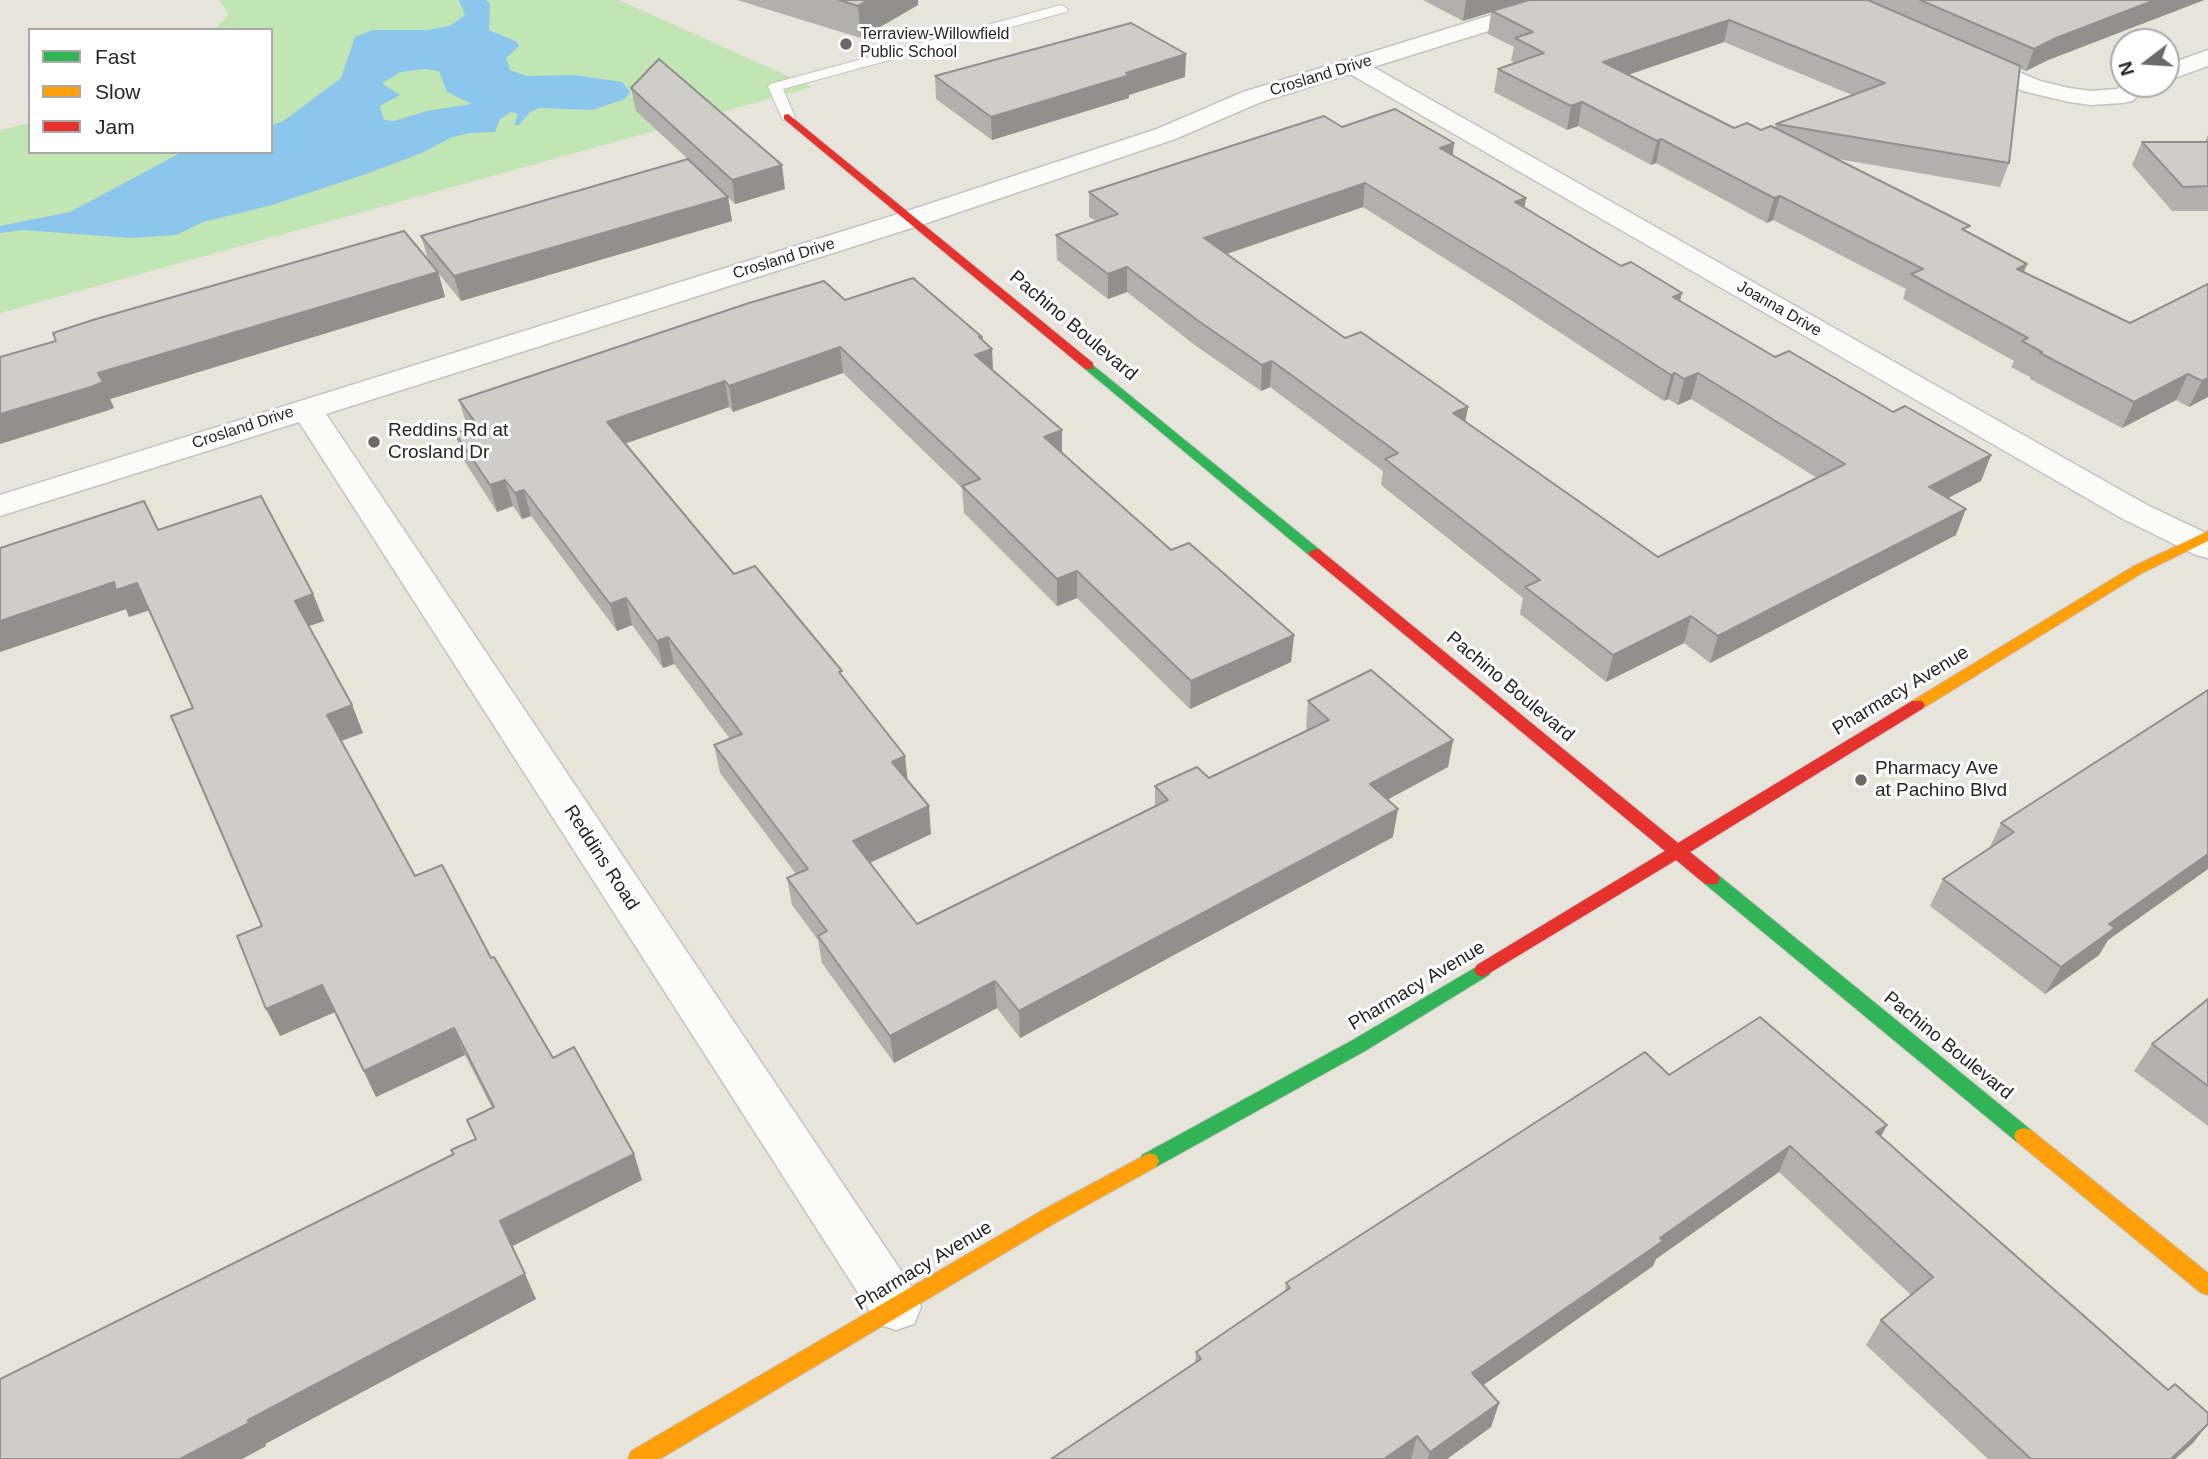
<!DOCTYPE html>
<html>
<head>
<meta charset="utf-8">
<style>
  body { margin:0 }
  #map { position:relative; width:2208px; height:1459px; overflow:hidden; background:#e7e4dc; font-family:Arial,sans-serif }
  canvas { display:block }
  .legend { position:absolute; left:28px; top:28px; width:245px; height:126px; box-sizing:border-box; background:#fff; border:2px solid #a9a9a9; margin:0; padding:9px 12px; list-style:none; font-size:21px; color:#272727 }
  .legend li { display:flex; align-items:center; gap:14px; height:35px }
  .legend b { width:35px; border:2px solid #a9a9a9 }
  .north { position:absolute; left:2110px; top:28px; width:70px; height:70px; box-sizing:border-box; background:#fff; border:2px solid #a9a9a9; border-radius:50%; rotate:253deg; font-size:19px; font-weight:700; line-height:28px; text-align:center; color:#272727 }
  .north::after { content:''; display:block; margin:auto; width:24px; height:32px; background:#6a6966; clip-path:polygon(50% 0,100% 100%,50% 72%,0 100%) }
</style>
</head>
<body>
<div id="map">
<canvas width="2208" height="1459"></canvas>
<ul class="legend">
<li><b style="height:9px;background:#30b455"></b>Fast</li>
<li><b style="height:9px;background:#ff9f0a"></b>Slow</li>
<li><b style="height:9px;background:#e5322d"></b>Jam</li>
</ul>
<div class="north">N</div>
</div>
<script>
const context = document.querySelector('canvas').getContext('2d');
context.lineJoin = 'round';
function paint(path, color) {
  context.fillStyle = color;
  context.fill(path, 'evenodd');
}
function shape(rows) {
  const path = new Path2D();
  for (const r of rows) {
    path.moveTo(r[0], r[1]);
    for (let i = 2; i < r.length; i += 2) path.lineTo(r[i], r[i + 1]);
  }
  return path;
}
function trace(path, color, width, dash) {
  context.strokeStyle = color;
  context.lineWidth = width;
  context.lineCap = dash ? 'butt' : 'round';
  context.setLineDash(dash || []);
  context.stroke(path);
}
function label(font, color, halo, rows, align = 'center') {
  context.font = font + ' Arial,sans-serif';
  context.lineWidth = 6;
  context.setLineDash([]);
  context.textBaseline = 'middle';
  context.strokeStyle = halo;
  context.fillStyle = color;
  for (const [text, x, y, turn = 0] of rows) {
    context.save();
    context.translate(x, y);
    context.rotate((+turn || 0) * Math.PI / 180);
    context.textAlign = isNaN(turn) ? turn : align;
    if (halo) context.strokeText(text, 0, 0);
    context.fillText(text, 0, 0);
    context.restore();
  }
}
paint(shape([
  [219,0,619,0,812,87,0,313,0,130,30,123,30,152,271,152,271,30,214,30,229,14]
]), '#c1e5b3');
paint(shape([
  [459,0,486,0,490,4,489,30,517,42,519,46,506,58,510,70,526,76,574,75,622,82,630,92,625,99,592,110,539,108,530,112,519,125,514,125,518,114,511,112,500,119,495,132,471,133,452,137,424,152,366,174,272,205,203,222,176,235,131,238,23,230,0,233,0,226,70,212,182,152,271,152,271,125,282,122,341,78,355,37,373,30,428,30,450,26,465,15],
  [425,69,439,71,447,92,472,104,427,111,394,121,384,120,380,106,400,95,382,83,401,72]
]), '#8bc6ec');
const lane = shape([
  [1061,5,1068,9,1066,12,783,89,795,117,793,120,783,120,768,87,770,84,1061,5]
]);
const street = shape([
  [1540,0,1575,0,1572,5,1373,67,2147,505,2208,534,2208,558,2196,555,2123,519,1350,74,1261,102,1175,139,921,225,326,414,914,1290,921,1307,914,1324,896,1330,878,1324,299,422,0,516,0,495,901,213,1157,129,1243,92,1540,0],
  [2208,50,2208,66,2166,81,2166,65,2208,50],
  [1971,52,2040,81,2069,88,2091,91,2117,89,2124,84,2152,84,2132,101,2123,103,2091,105,2069,102,2023,91,1962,64,1959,59,1962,54,1971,52]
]);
const fast = shape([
  [1089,362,1320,550,1322,553,1320,556,1310,556,1085,369,1085,363,1089,362],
  [1711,873,1717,874,2031,1130,2034,1136,2031,1142,2024,1144,2017,1142,1705,884,1702,879,1705,874,1711,873],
  [1483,963,1489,965,1492,970,1489,975,1365,1051,1156,1167,1149,1169,1142,1167,1139,1161,1142,1155,1351,1041,1483,963]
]);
const slow = shape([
  [2208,531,2208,541,2142,573,1922,709,1912,709,1909,705,1912,701,2132,567,2208,531],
  [2024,1128,2031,1130,2208,1273,2208,1295,2201,1293,2017,1142,2014,1136,2017,1130,2024,1128],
  [1149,1153,1156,1155,1159,1161,1156,1167,1055,1223,660,1459,628,1459,631,1451,1041,1211,1149,1153]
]);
const jam = shape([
  [788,114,1093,363,1093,369,1085,369,784,119,784,115,788,114],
  [1315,549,1320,550,1678,843,1912,701,1922,701,1925,705,1922,709,1690,852,1717,874,1720,879,1717,884,1705,884,1676,860,1483,977,1477,975,1474,970,1477,965,1665,851,1310,556,1308,553,1315,549]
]);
trace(lane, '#c4c2c2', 2);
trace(street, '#c4c2c2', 3);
trace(fast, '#c4c2c2', 2);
trace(slow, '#c4c2c2', 2);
trace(jam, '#c4c2c2', 2);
paint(lane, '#fbfbfa');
paint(street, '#fbfbfa');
paint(fast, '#30b455');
paint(slow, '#ff9f0a');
paint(jam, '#e5322d');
paint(shape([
  [737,0,918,0,918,5,861,38],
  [1423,0,2204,0,2048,60,2026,71,2020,69,2009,163,2000,187,1838,159,1967,232,2024,272,2130,323,2208,284,2208,397,2189,407,2176,400,2122,428,2030,379,2030,377,2011,367,2014,361,1903,299,1906,289,1773,220,1767,223,1656,163,1651,165,1578,126,1567,130,1494,92,1498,69,1515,63,1511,61,1514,47,1488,34,1491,12,1463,21],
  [1724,42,1852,95,1776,124,1775,128,1761,130,1734,128,1628,75],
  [935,76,1185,77,1129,95,1129,98,992,140,936,99],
  [631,88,785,189,735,204,728,197,732,221,461,301,439,274,445,297,110,399,114,408,103,412,56,341,428,259,421,236,688,159,636,111],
  [1342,127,1454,143,1453,155,1526,198,1524,208,1621,266,1775,357,1893,412,1991,455,1981,481,1948,498,1956,535,1710,663,1684,643,1606,682,1520,614,1523,598,1381,485,1383,471,1270,387,1261,391,1196,346,1127,292,1108,299,1057,260,1056,235,1096,221,1089,217,1089,192],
  [1363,207,1506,297,1664,401,1668,399,1678,405,1691,399,1817,478,1658,557,1465,422,1468,407,1345,338,1227,254],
  [2208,135,2208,211,2172,211,2132,165,2142,142,2205,142],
  [845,300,982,337,982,340,992,349,993,370,1062,430,1062,453,1171,550,1294,635,1291,662,1190,709,1077,598,1057,606,964,513,962,488,843,373,733,412,729,407,626,443,734,574,843,678,908,781,931,834,869,863,917,924,1155,806,1155,786,1209,778,1308,730,1306,728,1308,701,1453,740,1448,767,1387,800,1393,837,1020,1038,997,1008,894,1063,822,963,818,940,792,905,787,878,796,874,720,773,714,745,730,739,674,664,663,668,632,625,617,631,531,516,522,519,513,506,497,512,463,459,455,433,469,429,467,426,459,400],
  [158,530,313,594,324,621,309,626,352,705,363,733,341,741,415,876,491,958,553,1058,634,1154,642,1180,512,1246,536,1299,265,1444,266,1446,242,1459,453,1155,451,1150,475,1139,467,1120,492,1108,465,1055,376,1097,335,1012,280,1036,262,926,193,708,149,610,129,617,126,609,0,652,0,548],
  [2208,690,2208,869,2108,940,2099,955,2045,994,1930,906,1943,879,1989,849,2001,823],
  [2208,999,2208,1126,2134,1071,2152,1044],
  [1669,1075,1887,1125,1881,1136,2193,1443,2175,1459,1988,1459,1866,1345,1881,1320,1911,1295,1779,1172,1656,1259,1653,1266,1483,1385,1499,1403,1491,1427,1447,1459,1051,1459,1195,1363,1196,1352,1285,1291,1286,1283]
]), '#b2b0ac');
paint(shape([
  [868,0,918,0,918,5,861,38,858,6],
  [1466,0,1531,0,1463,21],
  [2155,0,2204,0,2048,60,2026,71,2034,49,2056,38],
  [1729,20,1724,42,1598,85,1603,62],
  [1186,54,1185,77,1129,95,1129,98,992,140,991,117],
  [1582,102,1578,126,1567,130,1571,106],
  [1661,139,1656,163,1651,165,1657,141],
  [1454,143,1451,166,1440,148],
  [782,165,785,189,735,204,732,180],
  [1365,183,1363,207,1203,262,1204,238],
  [1780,196,1773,220,1767,223,1774,198],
  [728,197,732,221,461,301,454,276],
  [1526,198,1522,222,1515,202],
  [2027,264,2017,289,2017,269],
  [1127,267,1127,292,1108,299,1108,274],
  [438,272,445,297,110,399,114,408,103,412,0,444,0,414,98,373],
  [1682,293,1676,318,1673,297],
  [979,337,982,337,983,352,992,349,993,375,975,355],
  [840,347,843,373,733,412,729,386],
  [1272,361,1270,387,1261,391,1262,365],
  [1675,373,1668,399,1664,401,1671,375],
  [1698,373,1691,399,1678,405,1684,379],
  [2188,374,2176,400,2122,428,2134,402],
  [2208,378,2208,397,2189,407,2202,381],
  [725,381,729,407,613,448,607,422],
  [1468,407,1463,433,1453,413],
  [1062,430,1062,457,1044,437],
  [1991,455,1981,481,1919,513,1929,487],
  [505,480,513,506,497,512,490,485],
  [524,490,531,516,522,519,515,493],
  [1966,509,1956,535,1710,663,1718,636],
  [1077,571,1077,598,1057,606,1057,579],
  [114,582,137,583,150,610,129,617,126,609,0,652,0,621],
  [313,594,324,621,306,627,295,601],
  [626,598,632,625,617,631,610,604],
  [1691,616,1684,643,1606,682,1613,655],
  [1294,635,1291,662,1190,709,1191,681],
  [668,637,674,664,663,668,657,641],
  [352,705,363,733,338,742,327,715],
  [1453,740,1448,767,1366,811,1370,784],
  [905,756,908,783,892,762],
  [929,806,931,834,857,869,853,841],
  [1398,809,1393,837,1020,1038,1019,1011],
  [2208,854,2208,869,2108,940,2099,955,2045,994,2061,967,2109,924],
  [995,981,997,1008,894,1063,890,1036],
  [322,985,335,1012,280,1036,266,1009],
  [454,1028,465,1055,376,1097,364,1071],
  [1887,1125,1873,1151,1876,1132],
  [1790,1146,1779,1172,1656,1259,1653,1266,1465,1398,1472,1373,1660,1238],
  [634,1154,642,1180,511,1247,500,1221],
  [525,1274,536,1299,265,1444,266,1446,242,1459,180,1459,248,1420],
  [1499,1403,1491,1427,1447,1459,1428,1459,1430,1452],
  [2208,1424,2193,1443,2175,1459,2171,1459],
  [1417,1436,1411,1459,1384,1459]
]), '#91908c');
const building = shape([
  [839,0,868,0,858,6,839,0],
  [1529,0,1868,0,2020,66,2009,163,1776,124,1885,83,1729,20,1603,62,1734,128,1747,123,1761,130,1771,126,1970,226,1962,229,2027,264,2017,269,2130,323,2208,284,2208,378,2202,381,2188,374,2134,402,2040,353,2042,352,2022,341,2028,338,1911,274,1923,269,1780,196,1774,198,1661,139,1657,141,1582,102,1571,106,1498,69,1544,53,1515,38,1533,32,1492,11,1529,0],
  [1920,0,2155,0,2056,38,2034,49,1920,0],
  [1131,23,1186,54,1126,73,1130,75,991,117,935,76,1131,23],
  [659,59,782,165,732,180,631,88,659,59],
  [1395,109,1454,143,1440,148,1526,198,1515,202,1621,266,1631,262,1682,293,1673,297,1775,357,1789,351,1893,412,1905,406,1991,455,1929,487,1966,509,1718,636,1691,616,1613,655,1525,587,1540,580,1385,459,1398,453,1272,361,1262,365,1197,320,1127,267,1108,274,1056,235,1118,214,1089,192,1324,116,1342,127,1395,109],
  [1365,183,1510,271,1671,375,1675,373,1684,379,1698,373,1845,464,1658,557,1453,413,1468,407,1361,332,1345,338,1204,238,1365,183],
  [2142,142,2208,142,2208,186,2183,187,2142,142],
  [688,159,728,197,454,276,421,236,688,159],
  [404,231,438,272,98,373,103,382,91,387,0,414,0,357,56,341,53,333,96,319,404,231],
  [913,278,982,337,979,337,992,349,975,355,1062,430,1044,437,1171,550,1189,543,1294,635,1191,681,1077,571,1057,579,962,486,980,479,840,347,729,386,725,381,607,422,734,574,755,566,842,671,839,672,905,756,892,762,929,806,853,841,917,924,1168,800,1155,786,1197,767,1209,778,1329,720,1308,701,1371,670,1453,740,1370,784,1398,809,1019,1011,995,981,890,1036,818,936,827,931,787,878,808,869,714,745,742,734,668,637,657,641,626,598,610,604,524,490,515,493,505,480,490,485,455,433,478,426,459,400,749,303,824,281,845,300,913,278],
  [261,496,313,594,295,601,352,705,327,715,415,876,442,865,491,958,494,957,553,1058,574,1047,634,1154,500,1221,525,1274,248,1420,249,1423,180,1459,0,1459,0,1379,454,1154,451,1150,476,1139,467,1120,494,1107,454,1028,364,1071,322,985,266,1009,237,936,262,926,171,716,193,708,137,583,116,590,114,582,0,621,0,548,144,501,158,530,261,496],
  [2208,690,2208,854,2109,924,2115,928,2061,967,1943,879,2014,832,2001,823,2208,690],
  [2208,999,2208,1086,2152,1044,2208,999],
  [1760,1017,1887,1125,1876,1132,1932,1182,2168,1390,2175,1384,2208,1413,2208,1424,2171,1459,2031,1459,1881,1320,1933,1277,1790,1146,1660,1238,1663,1241,1472,1373,1499,1403,1430,1452,1417,1436,1384,1459,1051,1459,1201,1359,1196,1352,1290,1288,1286,1283,1645,1052,1669,1075,1760,1017]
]);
paint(building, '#cfcdc8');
trace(building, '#91908c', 2);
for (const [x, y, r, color] of [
  [846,44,7,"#6a6966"],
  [374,442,7,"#6a6966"],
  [1861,780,7,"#6a6966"]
]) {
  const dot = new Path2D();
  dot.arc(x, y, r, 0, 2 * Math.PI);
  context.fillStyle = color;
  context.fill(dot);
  trace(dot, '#fff', 2.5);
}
label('16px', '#272727', '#fff', [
  ["Terraview-Willowfield",860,35],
  ["Public School",860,53]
], 'left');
label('16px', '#272727', '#fff', [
  ["Crosland Drive",1321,76,-17],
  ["Crosland Drive",784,259,-17],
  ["Joanna Drive",1779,309,30],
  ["Crosland Drive",243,428,-18]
]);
label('19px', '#272727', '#fff', [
  ["Pachino Boulevard",1073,326,40],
  ["Pachino Boulevard",1510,687,40],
  ["Pharmacy Avenue",1901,691,-31],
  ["Reddins Road",601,858,57],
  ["Pharmacy Avenue",1417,986,-31],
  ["Pachino Boulevard",1948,1046,39],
  ["Pharmacy Avenue",924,1266,-31]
]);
label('19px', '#272727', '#fff', [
  ["Reddins Rd at",388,431],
  ["Crosland Dr",388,453],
  ["Pharmacy Ave",1875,769],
  ["at Pachino Blvd",1875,791]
], 'left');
</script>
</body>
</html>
